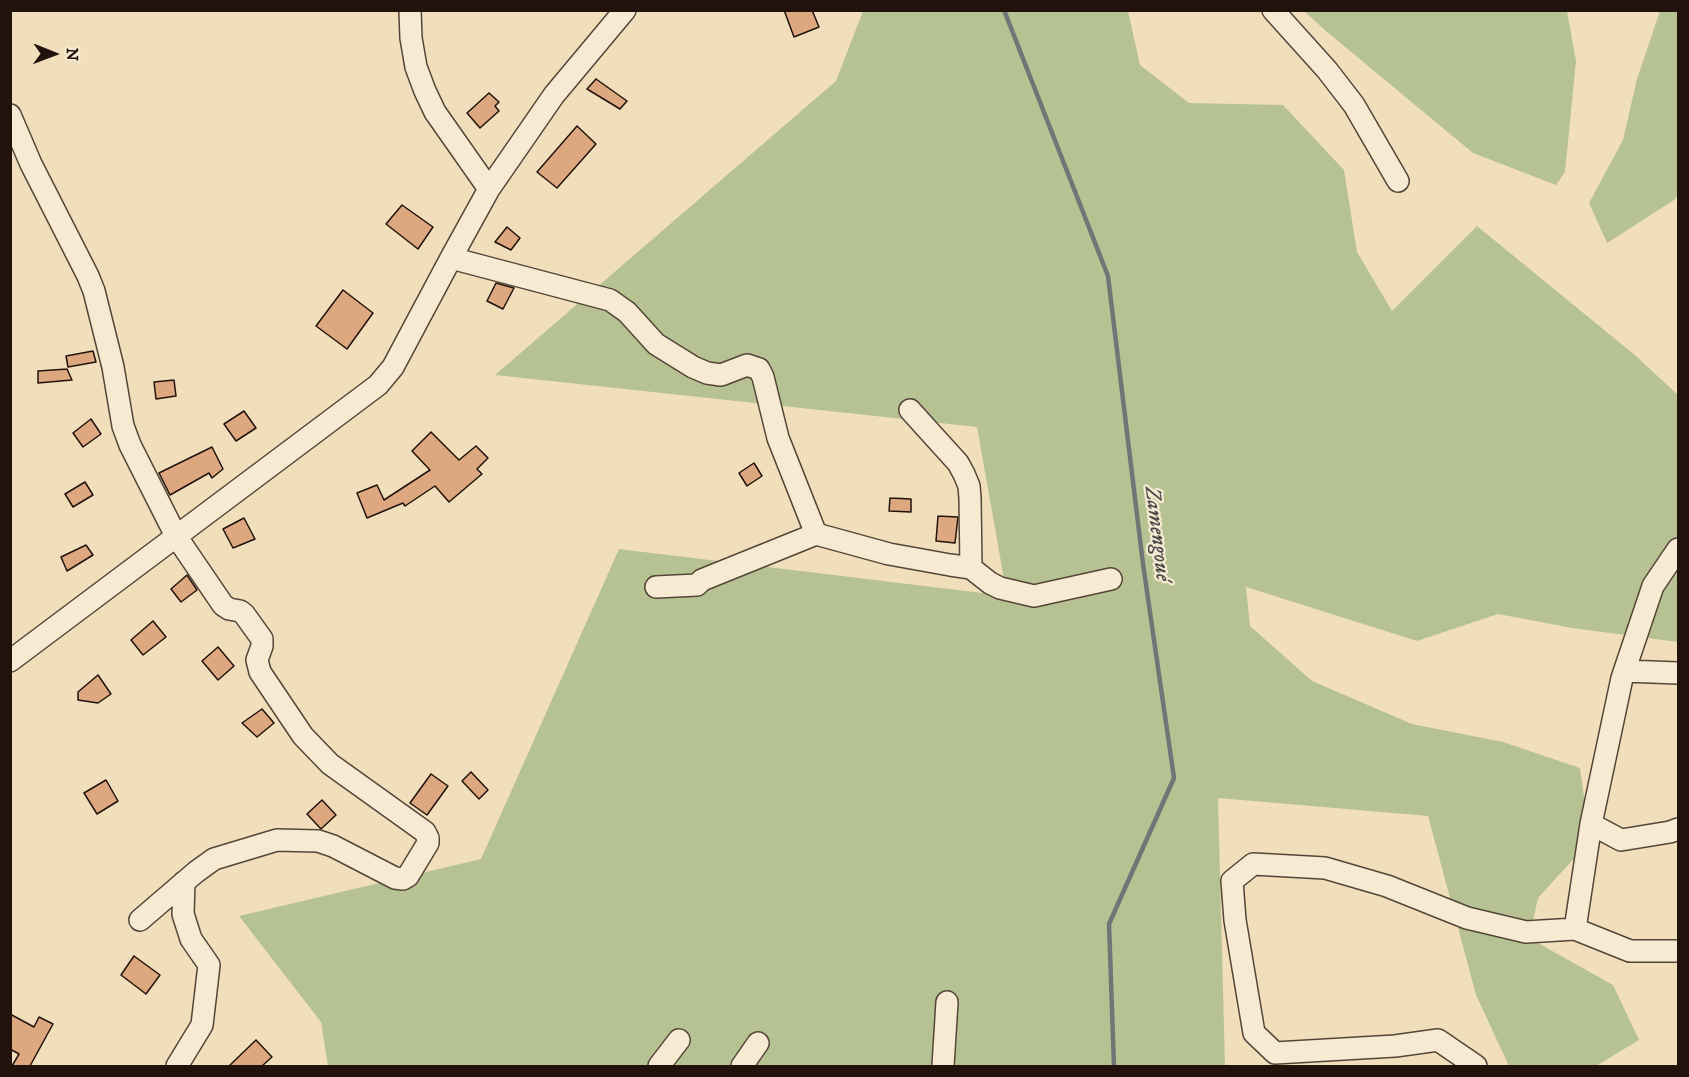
<!DOCTYPE html>
<html>
<head>
<meta charset="utf-8">
<style>
  body { margin:0 }
  #map { position:relative; width:1689px; height:1077px; overflow:hidden; background:#f1dfbc; font-family:"IM FELL DW Pica",serif }
  canvas { display:block }
  .frame { position:absolute; inset:0; border:12px solid #21120c; pointer-events:none }
  .north { position:absolute; left:24px; top:24px; width:60px; height:60px; -webkit-text-stroke:4px #f6ead3; paint-order:stroke; rotate:91deg; font-size:16px; font-weight:700; line-height:24px; text-align:center; color:#21120c }
  .north::after { content:''; display:block; margin:auto; width:21px; height:27px; background:#21120c; clip-path:polygon(50% 0,100% 100%,50% 72%,0 100%) }
</style>
</head>
<body>
<div id="map">
<canvas width="1689" height="1077"></canvas>
<div class="frame"></div>
<div class="north">N</div>
</div>
<script>
const context = document.querySelector('canvas').getContext('2d');
context.lineJoin = 'round';
function paint(path, color) {
  context.fillStyle = color;
  context.fill(path, 'evenodd');
}
function shape(rows) {
  const path = new Path2D();
  for (const r of rows) {
    path.moveTo(r[0], r[1]);
    for (let i = 2; i < r.length; i += 2) path.lineTo(r[i], r[i + 1]);
  }
  return path;
}
function trace(path, color, width, dash) {
  context.strokeStyle = color;
  context.lineWidth = width;
  context.lineCap = dash ? 'butt' : 'round';
  context.setLineDash(dash || []);
  context.stroke(path);
}
function label(font, color, halo, rows, align = 'center') {
  context.font = font + ' "IM FELL DW Pica",serif';
  context.lineWidth = 4.5;
  context.setLineDash([]);
  context.textBaseline = 'middle';
  context.strokeStyle = halo;
  context.fillStyle = color;
  for (const [text, x, y, turn = 0] of rows) {
    context.save();
    context.translate(x, y);
    context.rotate((+turn || 0) * Math.PI / 180);
    context.textAlign = isNaN(turn) ? turn : align;
    if (halo) context.strokeText(text, 0, 0);
    context.fillText(text, 0, 0);
    context.restore();
  }
}
paint(shape([
  [863,11,1128,11,1140,65,1189,103,1283,105,1344,170,1357,252,1392,311,1477,226,1636,356,1678,395,1678,642,1572,628,1498,614,1417,641,1246,587,1250,626,1312,681,1412,724,1503,742,1580,768,1590,841,1538,898,1529,938,1613,985,1639,1040,1596,1066,1509,1066,1476,995,1428,816,1218,798,1225,1066,328,1066,321,1022,239,916,481,859,619,549,1007,596,977,427,495,375,836,81],
  [1304,11,1567,11,1576,61,1565,172,1556,185,1473,153,1326,31],
  [1660,11,1678,11,1678,195,1674,200,1607,243,1589,203,1623,140,1637,79]
]), '#b7c293');
trace(shape([
  [1004,10,1108,276,1143,564,1174,778,1109,924,1114,1066]
]), '#6e7676', 4.5);
const building = shape([
  [784,10,812,10,819,27,794,37,784,10],
  [596,79,627,101,620,109,587,89,596,79],
  [489,93,499,102,495,106,499,111,480,128,467,113,489,93],
  [577,126,596,144,557,188,537,172,577,126],
  [402,205,433,227,418,249,386,224,402,205],
  [507,227,520,238,511,250,495,242,507,227],
  [496,283,514,288,503,309,487,301,496,283],
  [343,290,373,313,347,349,316,326,343,290],
  [93,351,96,362,68,367,66,356,93,351],
  [67,369,72,380,38,383,38,371,67,369],
  [174,380,176,396,156,399,154,382,174,380],
  [244,411,256,428,236,441,224,424,244,411],
  [91,419,101,434,83,447,73,433,91,419],
  [431,432,459,460,476,446,488,458,477,469,482,474,449,502,435,486,405,506,403,503,367,518,357,493,377,485,384,500,430,470,412,451,431,432],
  [212,447,223,469,212,478,209,473,170,495,159,473,212,447],
  [754,463,762,476,747,486,739,473,754,463],
  [85,482,93,495,73,507,65,494,85,482],
  [890,498,911,499,911,512,889,511,890,498],
  [938,516,958,517,955,543,936,541,938,516],
  [244,518,255,539,233,548,223,529,244,518],
  [86,545,93,555,67,571,61,557,86,545],
  [187,575,197,590,181,602,171,589,187,575],
  [153,621,166,637,143,655,131,640,153,621],
  [218,647,234,666,218,680,202,661,218,647],
  [98,675,111,694,98,703,78,700,78,692,98,675],
  [262,709,274,723,257,737,242,723,262,709],
  [471,772,488,790,479,799,462,781,471,772],
  [431,774,448,786,427,815,410,803,431,774],
  [106,780,118,801,97,814,84,793,106,780],
  [322,800,336,815,321,829,307,814,322,800],
  [134,956,160,975,146,994,121,975,134,956],
  [10,1014,34,1027,39,1017,53,1024,30,1066,12,1066,19,1054,10,1049,10,1014],
  [256,1040,272,1057,262,1066,229,1066,256,1040]
]);
paint(building, '#dda880');
trace(building, '#21120c', 1.5);
const minor = shape([
  [410,10,411,38,416,67,425,91,435,112,489,189],
  [1273,10,1327,70,1354,105,1398,181],
  [10,115,31,164,88,276,94,291,113,367,123,426,130,445,176,536,223,605,229,609,240,611,244,614,262,639,262,646,257,660,260,672,303,736,330,764,425,832,428,838,428,843,408,876,403,879,395,878,333,846,318,841,277,840,214,859,196,872,140,920],
  [451,258,610,300,627,312,656,344,693,367,707,373,721,375,747,365,759,369,763,377,778,438,816,534],
  [910,410,958,463,964,474,969,486,970,498,971,568],
  [656,587,697,585,702,580,816,534,889,554,950,565,971,568,990,583,1000,588,1034,596,1111,579],
  [10,661,378,385,393,367,451,258,489,189,554,95,625,10],
  [1625,671,1678,673],
  [1591,824,1621,840,1670,832,1678,829],
  [1575,929,1591,824,1622,678,1653,586,1678,549],
  [177,1066,202,1025,209,965,191,939,183,914,184,882],
  [659,1066,679,1040],
  [742,1066,758,1043],
  [943,1066,947,1002],
  [1476,1066,1438,1040,1395,1046,1275,1053,1254,1033,1235,920,1232,881,1253,864,1325,868,1387,886,1467,918,1526,932,1575,929,1630,951,1678,951]
]);
trace(minor, '#554538', 24);
trace(minor, '#f6ead3', 21);
label('italic 22px', '#4e4c4a', '#f6ead3', [
  ["Zamengoué",1156,534,83]
]);
</script>
</body>
</html>
